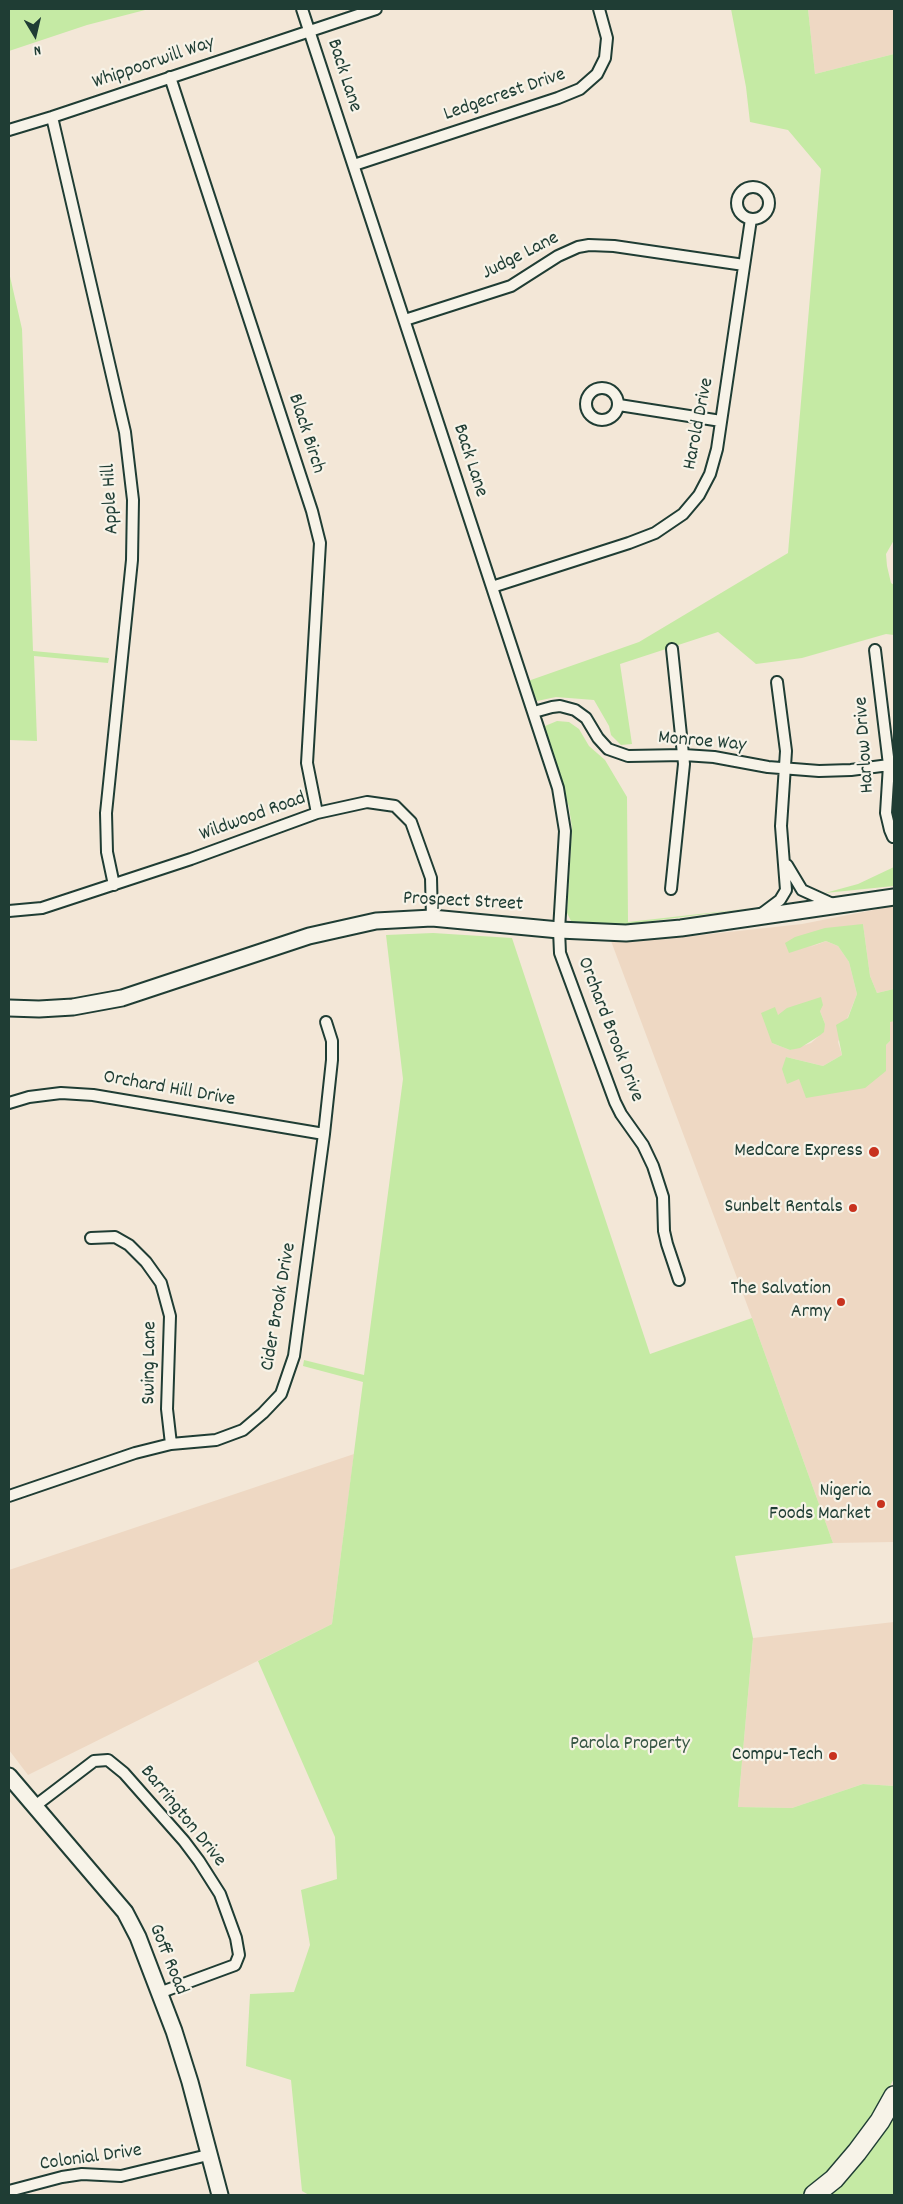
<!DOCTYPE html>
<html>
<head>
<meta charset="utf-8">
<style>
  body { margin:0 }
  #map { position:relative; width:903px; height:2204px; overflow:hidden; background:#f3e7d7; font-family:Dekko,sans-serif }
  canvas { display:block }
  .frame { position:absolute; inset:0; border:10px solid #1f3d34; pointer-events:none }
  .north { position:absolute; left:10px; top:10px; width:50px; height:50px; -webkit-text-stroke:4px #f7f3e8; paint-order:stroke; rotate:171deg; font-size:14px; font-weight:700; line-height:20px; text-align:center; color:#1f3d34 }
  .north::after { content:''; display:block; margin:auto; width:18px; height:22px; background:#1f3d34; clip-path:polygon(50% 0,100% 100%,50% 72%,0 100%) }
</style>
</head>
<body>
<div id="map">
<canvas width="903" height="2204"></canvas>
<div class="frame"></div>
<div class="north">N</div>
</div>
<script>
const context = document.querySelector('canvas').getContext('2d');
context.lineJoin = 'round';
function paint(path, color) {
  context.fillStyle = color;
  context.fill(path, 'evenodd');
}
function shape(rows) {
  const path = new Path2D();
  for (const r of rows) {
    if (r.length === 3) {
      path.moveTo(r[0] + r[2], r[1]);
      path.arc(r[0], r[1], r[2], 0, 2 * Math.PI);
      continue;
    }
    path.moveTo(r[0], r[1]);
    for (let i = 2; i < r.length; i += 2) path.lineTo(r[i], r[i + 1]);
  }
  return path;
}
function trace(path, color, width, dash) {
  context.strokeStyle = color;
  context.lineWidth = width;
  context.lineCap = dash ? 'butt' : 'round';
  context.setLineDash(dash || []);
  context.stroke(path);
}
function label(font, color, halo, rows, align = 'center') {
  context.font = font + ' Dekko,sans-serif';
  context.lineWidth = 4.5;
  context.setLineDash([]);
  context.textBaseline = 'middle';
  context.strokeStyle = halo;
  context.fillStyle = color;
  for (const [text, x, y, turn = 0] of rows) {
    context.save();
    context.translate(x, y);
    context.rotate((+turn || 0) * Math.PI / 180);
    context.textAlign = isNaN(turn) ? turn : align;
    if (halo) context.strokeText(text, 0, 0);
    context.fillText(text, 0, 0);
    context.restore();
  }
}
paint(shape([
  [808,9,894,9,894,54,815,74],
  [894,906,894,989,877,993,870,976,863,924,808,948,826,941,838,946,849,962,857,994,838,1042,842,1055,823,1066,786,1057,799,1079,886,1071,886,1045,890,1041,890,1021,894,1021,894,1001,894,1542,833,1543,752,1318,611,941,674,938,802,924],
  [820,1011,825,1024,819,1036,811,1043,790,1050,772,1043,778,1015],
  [354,1454,332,1624,28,1775,9,1750,9,1570],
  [894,1622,894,1786,863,1784,792,1808,738,1807,753,1638]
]), '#eed8c3');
paint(shape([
  [9,9,149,9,87,25,9,51],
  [731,9,808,9,815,74,894,54,894,540,886,554,887,566,891,583,894,585,894,635,886,634,802,658,756,664,718,632,620,664,632,744,621,745,611,735,609,726,594,700,556,697,537,701,528,681,639,642,788,553,821,169,788,130,750,122,746,87],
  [9,272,22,329,33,651,109,658,108,663,34,656,37,741,9,740],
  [543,720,545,726,557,721,569,722,579,729,589,746,605,760,627,797,628,922,753,908,613,926,579,924,571,921,567,913,572,828,569,807,542,724],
  [894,867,894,886,825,893,858,884],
  [863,924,870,976,877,993,894,989,894,1021,890,1022,890,1041,886,1045,886,1071,865,1088,806,1098,799,1079,787,1084,782,1069,786,1057,823,1066,842,1055,836,1025,848,1018,857,994,849,962,838,946,826,941,789,953,785,943,795,937,825,928],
  [433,933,512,938,650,1354,752,1318,833,1543,735,1556,753,1638,738,1807,792,1808,863,1784,894,1786,894,2078,881,2105,838,2163,802,2195,309,2195,302,2191,291,2080,246,2066,250,1994,294,1992,310,1945,301,1890,337,1879,335,1837,258,1661,332,1624,363,1382,303,1366,304,1360,364,1375,403,1079,386,935],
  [821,997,823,1005,820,1011,825,1024,824,1032,819,1036,800,1048,790,1050,772,1043,761,1013,775,1007,778,1015,787,1008],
  [894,2105,894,2195,822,2195]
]), '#c5eaa4');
const street = shape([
  [302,9,558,788,565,831,559,930,560,953,615,1102,621,1114,643,1145,653,1166,663,1197,664,1231,667,1244,679,1280],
  [170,77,312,511,320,543,307,763,317,813],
  [52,117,125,432,133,500,132,560,106,813,107,852,114,885],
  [9,130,52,117,376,9],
  [354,165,558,98,580,89,597,74,605,58,607,38,599,9],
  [753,203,16],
  [405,320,511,286,558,256,578,247,589,245,614,246,744,265],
  [602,404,16],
  [619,405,721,421],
  [492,587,629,543,655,533,683,514,699,495,710,474,717,449,751,219],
  [875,650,889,765,886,813,890,830,893,837],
  [534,712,552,707,560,706,575,710,586,718,598,738,608,749,628,756,684,755,714,757,768,767,819,771,851,770,889,765],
  [787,865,802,890,835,905],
  [671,889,684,764,672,649],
  [9,911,42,908,191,859,317,813,367,802,395,806,411,822,431,878,432,918],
  [760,915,780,900,786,890,781,826,786,751,777,682],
  [9,1103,29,1097,61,1093,93,1095,324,1134],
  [91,1238,115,1237,129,1245,146,1262,161,1283,170,1316,167,1409,171,1444],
  [9,1496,135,1453,171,1444,216,1440,243,1430,263,1413,281,1394,294,1356,324,1134,332,1060,332,1041,326,1022],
  [35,1806,94,1761,108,1760,124,1773,184,1841,199,1861,220,1894,236,1938,239,1955,235,1965,159,1993],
  [9,2191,62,2177,82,2174,121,2176,208,2155]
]);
const secondary = shape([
  [9,1008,39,1009,73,1007,122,998,309,936,376,921,432,918,559,930,626,933,681,928,894,897],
  [9,1776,125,1912,138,1937,174,2031,190,2082,220,2195]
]);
const highway = shape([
  [814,2195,834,2179,857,2152,880,2121,894,2096]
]);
trace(street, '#1f3d34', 14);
trace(secondary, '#1f3d34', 19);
trace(highway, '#1f3d34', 22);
trace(street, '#f7f3e8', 10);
trace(secondary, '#f7f3e8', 15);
trace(highway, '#f7f3e8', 19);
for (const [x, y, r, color] of [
  [874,1152,6,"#c8321e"],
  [853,1208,5,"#c8321e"],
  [841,1302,5,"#c8321e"],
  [881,1504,5,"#c8321e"],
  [833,1756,5,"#c8321e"]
]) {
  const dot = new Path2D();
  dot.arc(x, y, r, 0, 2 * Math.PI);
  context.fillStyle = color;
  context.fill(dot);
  trace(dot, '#f7f3e8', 2);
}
label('20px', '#1f3d34', '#f7f3e8', [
  ["Whippoorwill Way",154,64,-19],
  ["Back Lane",343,76,72],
  ["Ledgecrest Drive",505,96,-19],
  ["Judge Lane",521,257,-27],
  ["Harold Drive",700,424,-79],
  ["Black Birch",305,434,72],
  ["Back Lane",469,461,72],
  ["Apple Hill",112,499,-93],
  ["Monroe Way",702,743,5],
  ["Harlow Drive",866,745,-94],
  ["Wildwood Road",253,818,-20],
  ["Prospect Street",463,903,3],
  ["Orchard Brook Drive",609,1030,69],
  ["Orchard Hill Drive",169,1090,10],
  ["Cider Brook Drive",280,1307,-80],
  ["Swing Lane",151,1363,-89],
  ["Barrington Drive",182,1817,51],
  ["Goff Road",167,1960,68],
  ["Colonial Drive",91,2159,-8]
]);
label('20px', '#1f3d34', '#f7f3e8', [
  ["MedCare Express",863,1152],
  ["Sunbelt Rentals",843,1208],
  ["The Salvation",831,1290],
  ["Army",831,1313],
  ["Nigeria",871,1492],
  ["Foods Market",871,1515],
  ["Compu-Tech",823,1756]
], 'right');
label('20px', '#385745', '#f7f3e8', [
  ["Parola Property",630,1745]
]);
</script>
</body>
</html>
